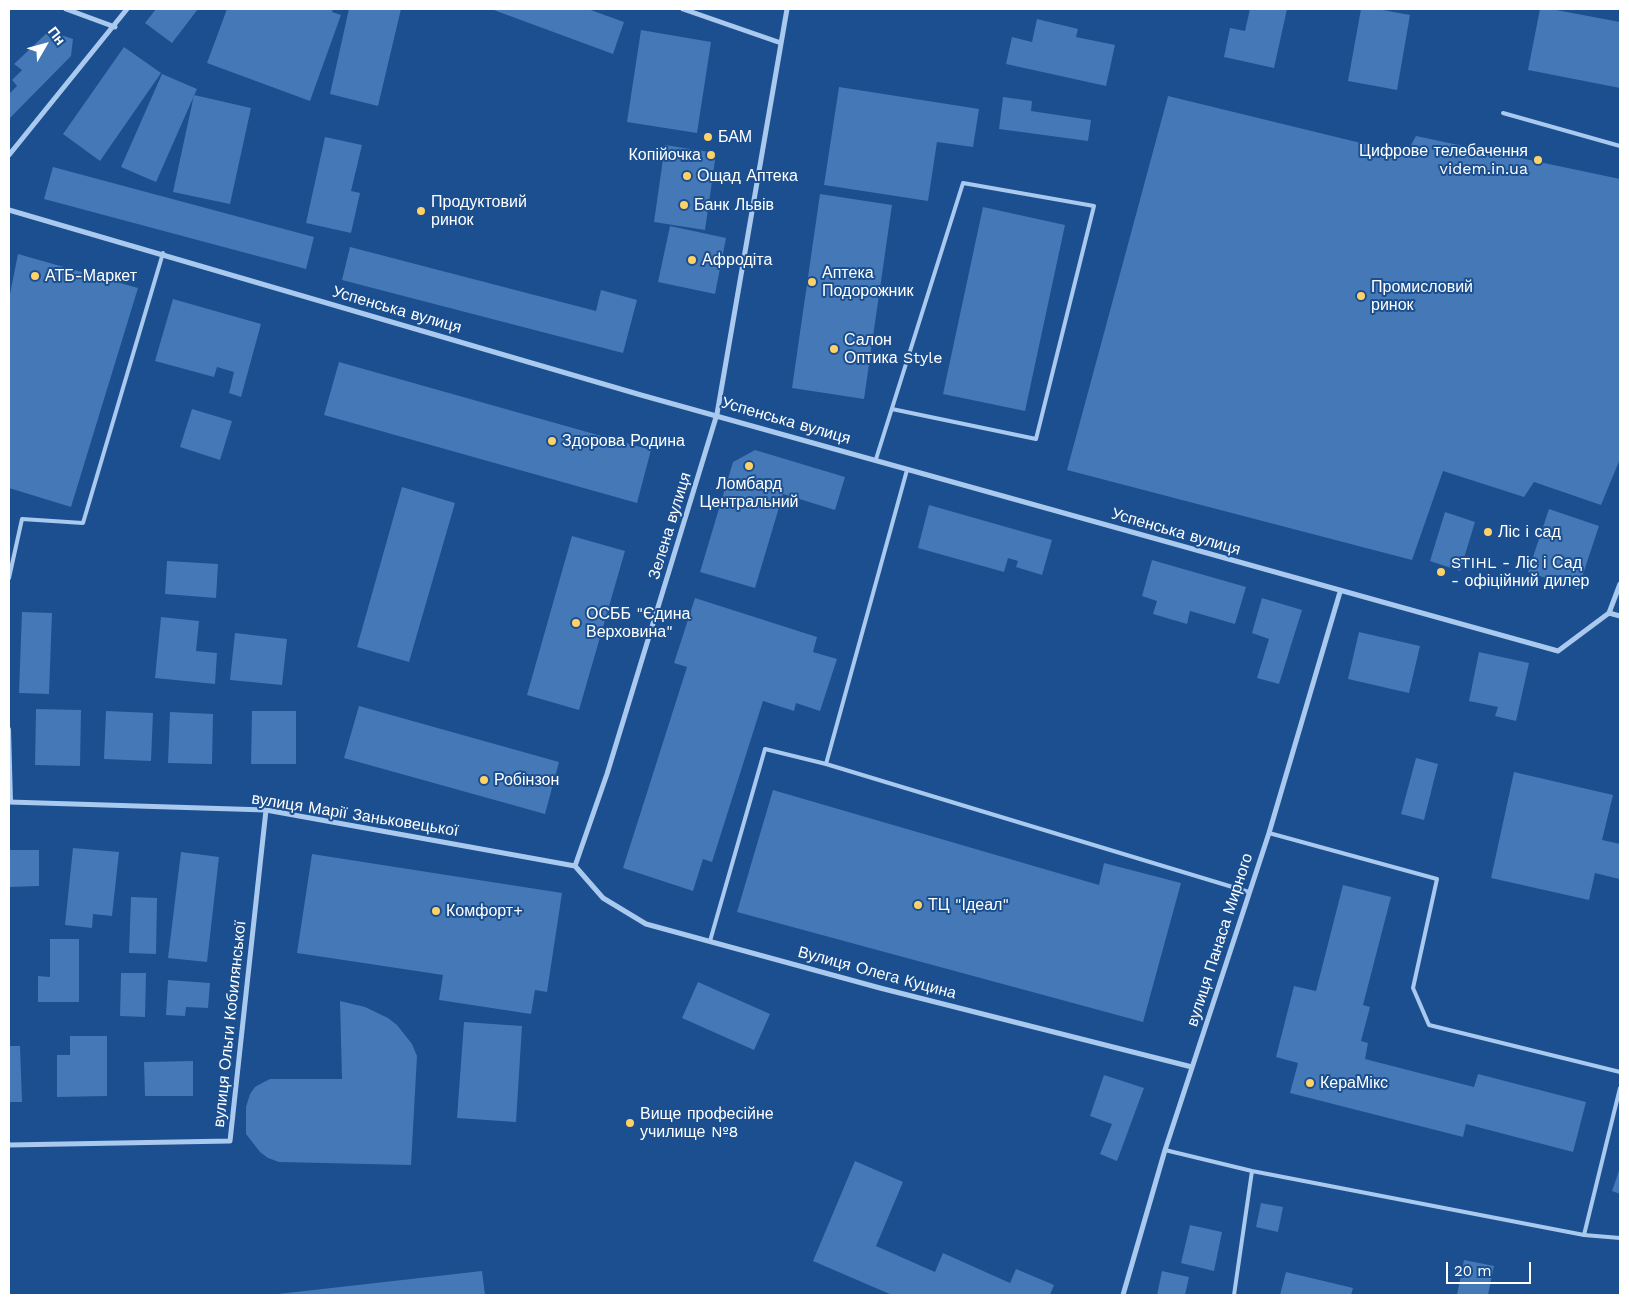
<!DOCTYPE html>
<html>
<head>
<meta charset="utf-8">
<style>
  body { margin:0 }
  #map { position:relative; width:1629px; height:1304px; overflow:hidden; background:#1b4f8f; font-family:"Work Sans",sans-serif }
  canvas { display:block }
  .frame { position:absolute; inset:0; border:10px solid #fff; pointer-events:none }
  .north { position:absolute; left:20px; top:20px; width:50px; height:50px; -webkit-text-stroke:4px #1b4f8f; paint-order:stroke; rotate:52deg; font-size:14px; font-weight:700; line-height:20px; text-align:center; color:#fff }
  .north::after { content:''; display:block; margin:auto; width:18px; height:22px; background:#fff; clip-path:polygon(50% 0,100% 100%,50% 72%,0 100%) }
  .scale { position:absolute; left:1446px; top:1262px; width:85px; height:22px; box-sizing:border-box; border:2px solid #fff; border-top:0; padding-left:6px; font-size:15px; line-height:18px; white-space:nowrap; color:#fff; -webkit-text-stroke:4px #1b4f8f; paint-order:stroke }
</style>
</head>
<body>
<div id="map">
<canvas width="1629" height="1304"></canvas>
<div class="frame"></div>
<div class="north">Пн</div>
<div class="scale">20 m</div>
</div>
<script>
const context = document.querySelector('canvas').getContext('2d');
context.lineJoin = 'round';
function paint(path, color) {
  context.fillStyle = color;
  context.fill(path, 'evenodd');
}
function shape(rows) {
  const path = new Path2D();
  for (const r of rows) {
    path.moveTo(r[0], r[1]);
    for (let i = 2; i < r.length; i += 2) path.lineTo(r[i], r[i + 1]);
  }
  return path;
}
function trace(path, color, width, dash) {
  context.strokeStyle = color;
  context.lineWidth = width;
  context.lineCap = dash ? 'butt' : 'round';
  context.setLineDash(dash || []);
  context.stroke(path);
}
function label(font, color, halo, rows, align = 'center') {
  context.font = font + ' "Work Sans",sans-serif';
  context.lineWidth = 4;
  context.setLineDash([]);
  context.textBaseline = 'middle';
  context.strokeStyle = halo;
  context.fillStyle = color;
  for (const [text, x, y, turn = 0] of rows) {
    context.save();
    context.translate(x, y);
    context.rotate((+turn || 0) * Math.PI / 180);
    context.textAlign = isNaN(turn) ? turn : align;
    if (halo) context.strokeText(text, 0, 0);
    context.fillText(text, 0, 0);
    context.restore();
  }
}
paint(shape([
  [156,9,198,9,172,43,145,23],
  [227,9,333,9,332,12,341,15,310,101,207,63],
  [349,9,401,9,378,106,330,94],
  [491,9,588,9,624,22,613,54],
  [1250,9,1287,9,1274,68,1224,57,1230,28,1245,31],
  [1361,9,1377,9,1410,15,1397,90,1348,81],
  [1540,9,1551,9,1620,22,1620,88,1528,70],
  [1037,19,1078,29,1076,37,1115,45,1106,86,1006,64,1012,37,1032,42],
  [641,30,711,42,697,133,627,122],
  [49,31,73,39,71,56,9,119,9,94,17,86,12,80,22,70,14,64],
  [124,47,161,73,100,161,63,134],
  [162,74,197,89,156,182,121,167],
  [839,87,979,109,973,147,937,142,928,201,824,185],
  [194,95,251,108,230,204,173,192],
  [1168,96,1406,154,1416,136,1620,179,1620,459,1601,505,1534,482,1524,497,1443,471,1412,560,1067,470],
  [1003,97,1032,101,1031,111,1091,120,1088,141,999,129],
  [325,137,362,145,351,191,360,193,351,233,306,223],
  [665,145,716,153,705,230,654,222],
  [53,167,314,237,306,269,44,199],
  [820,194,892,205,864,399,792,388],
  [983,207,1065,225,1025,411,943,394],
  [670,226,726,238,715,294,658,282],
  [350,247,596,311,601,290,637,300,623,353,342,280],
  [18,254,138,288,71,507,9,488,9,299],
  [173,299,261,324,241,397,229,393,234,372,217,367,214,377,155,361],
  [339,362,651,450,637,503,324,415],
  [192,409,232,421,220,460,180,447],
  [755,450,845,477,835,510,783,494,755,588,700,572,733,462],
  [402,487,455,503,409,662,357,647],
  [929,505,1052,540,1042,575,1016,567,1018,561,1008,558,1004,572,918,548],
  [1549,509,1599,526,1578,589,1528,572],
  [1445,512,1475,522,1460,571,1430,561],
  [572,536,625,551,579,710,527,695],
  [1152,560,1246,587,1235,624,1190,611,1187,624,1153,614,1157,601,1142,596],
  [167,561,218,564,216,598,165,594],
  [695,598,817,637,813,652,837,659,820,711,796,703,794,711,763,701,712,862,703,859,693,891,623,868,687,667,674,663],
  [1262,598,1302,610,1279,684,1257,678,1269,639,1252,633],
  [22,612,52,613,49,694,19,693],
  [161,617,199,621,196,651,217,653,215,684,155,678],
  [1359,632,1420,646,1409,693,1348,679],
  [235,633,287,639,282,685,230,680],
  [1479,652,1529,663,1516,721,1495,716,1498,707,1469,701],
  [359,706,559,762,545,814,344,758],
  [36,709,81,710,80,766,35,765],
  [106,711,153,713,151,761,104,759],
  [252,711,296,711,296,764,251,764],
  [170,712,213,714,212,764,168,763],
  [1416,758,1438,764,1424,820,1401,814],
  [1514,772,1613,795,1602,840,1620,844,1619,879,1595,873,1589,900,1491,878],
  [773,790,1099,885,1104,863,1181,883,1143,1022,737,912],
  [73,848,119,852,112,916,93,914,92,928,65,925],
  [9,850,39,850,39,886,9,887],
  [181,852,219,857,207,962,168,958],
  [312,854,562,893,547,992,535,990,531,1014,439,1000,443,975,297,953],
  [1343,885,1391,897,1363,1005,1370,1007,1361,1041,1368,1043,1365,1059,1474,1087,1478,1074,1586,1102,1573,1152,1466,1124,1463,1137,1290,1093,1298,1063,1276,1057,1294,986,1316,991],
  [131,897,157,898,156,954,129,953],
  [50,939,79,939,79,1002,38,1002,38,976,50,977],
  [121,973,146,973,145,1017,120,1016],
  [168,980,210,983,208,1008,186,1007,185,1016,166,1015],
  [698,982,770,1014,754,1050,682,1018],
  [340,1001,365,1007,388,1018,397,1025,412,1044,417,1056,411,1165,279,1162,268,1158,260,1152,246,1134,246,1107,250,1094,255,1087,264,1082,270,1079,342,1079],
  [464,1022,522,1026,516,1122,457,1118],
  [70,1036,107,1036,107,1096,57,1097,57,1055,70,1055],
  [9,1046,20,1046,22,1102,9,1102],
  [193,1061,193,1096,145,1096,144,1062],
  [1104,1075,1144,1088,1117,1161,1100,1154,1112,1124,1090,1116],
  [855,1161,903,1182,876,1246,935,1272,943,1253,1010,1283,1016,1269,1054,1285,1050,1295,892,1295,813,1261],
  [1620,1168,1620,1194,1612,1191],
  [1261,1203,1283,1207,1278,1232,1256,1227],
  [1190,1225,1222,1232,1214,1271,1181,1263],
  [1464,1260,1494,1266,1488,1295,1457,1295],
  [482,1271,485,1295,278,1295,278,1294],
  [1162,1271,1189,1277,1185,1295,1157,1295],
  [1286,1272,1353,1288,1351,1295,1280,1295]
]), '#4478b7');
trace(shape([
  [1503,113,1620,146],
  [876,459,963,183,1094,206,1036,439,892,409],
  [907,470,826,764,1249,892],
  [9,578,22,519,83,523,163,253],
  [9,729,11,802],
  [1269,833,1437,879,1413,988,1429,1025,1620,1072],
  [710,941,765,749,826,764],
  [1165,1150,1252,1171,1584,1235,1620,1238],
  [1584,1235,1620,1088],
  [1234,1295,1252,1171]
]), '#a9c9ee', 4);
trace(shape([
  [66,9,115,27],
  [683,9,781,43],
  [9,155,127,9],
  [9,210,641,395,1558,651,1609,613,1620,584],
  [1609,613,1620,616],
  [9,802,266,810,575,866],
  [575,866,607,774,717,414,787,9],
  [575,866,603,898,646,924,880,988,1192,1067],
  [9,1145,230,1141,266,810],
  [1123,1295,1165,1150,1269,833,1340,592]
]), '#a9c9ee', 5);
for (const [x, y, r, color] of [
  [708,137,5,"#ffd166"],
  [711,155,5,"#ffd166"],
  [1538,160,5,"#ffd166"],
  [687,176,5,"#ffd166"],
  [684,205,5,"#ffd166"],
  [421,211,5,"#ffd166"],
  [692,260,5,"#ffd166"],
  [35,276,5,"#ffd166"],
  [812,282,5,"#ffd166"],
  [1361,296,5,"#ffd166"],
  [834,349,5,"#ffd166"],
  [552,441,5,"#ffd166"],
  [749,466,5,"#ffd166"],
  [1488,532,5,"#ffd166"],
  [1441,572,5,"#ffd166"],
  [576,623,5,"#ffd166"],
  [484,780,5,"#ffd166"],
  [918,905,5,"#ffd166"],
  [436,911,5,"#ffd166"],
  [1310,1083,5,"#ffd166"],
  [630,1123,5,"#ffd166"]
]) {
  const dot = new Path2D();
  dot.arc(x, y, r, 0, 2 * Math.PI);
  context.fillStyle = color;
  context.fill(dot);
  trace(dot, '#1b4f8f', 2);
}
label('16px', '#fff', '#1b4f8f', [
  ["БАМ",718,137],
  ["Цифрове телебачення",1528,151,"right"],
  ["videm.in.ua",1528,169,"right"],
  ["Копійочка",701,155,"right"],
  ["Ощад Аптека",697,176],
  ["Продуктовий",431,202],
  ["ринок",431,220],
  ["Банк Львів",694,205],
  ["Афродіта",702,260],
  ["Аптека",822,273],
  ["Подорожник",822,291],
  ["АТБ-Маркет",45,276],
  ["Промисловий",1371,287],
  ["ринок",1371,305],
  ["Салон",844,340],
  ["Оптика Style",844,358],
  ["Здорова Родина",562,441],
  ["Ломбард",749,484,"center"],
  ["Центральний",749,502,"center"],
  ["Ліс і сад",1498,532],
  ["STIHL - Ліс і Сад",1451,563],
  ["- офіційний дилер",1451,581],
  ["ОСББ \"Єдина",586,614],
  ["Верховина\"",586,632],
  ["Робінзон",494,780],
  ["ТЦ \"Ідеал\"",928,905],
  ["Комфорт+",446,911],
  ["КераМікс",1320,1083],
  ["Вище професійне",640,1114],
  ["училище №8",640,1132]
], 'left');
label('16px', '#fff', '#1b4f8f', [
  ["Успенська вулиця",397,310,16],
  ["Успенська вулиця",786,421,16],
  ["Зелена вулиця",670,526,-73],
  ["Успенська вулиця",1176,532,16],
  ["вулиця Марії Заньковецької",355,815,9],
  ["вулиця Панаса Мирного",1220,940,-72],
  ["Вулиця Олега Куцина",877,973,15],
  ["вулиця Ольги Кобилянської",230,1024,-84]
]);
</script>
</body>
</html>
